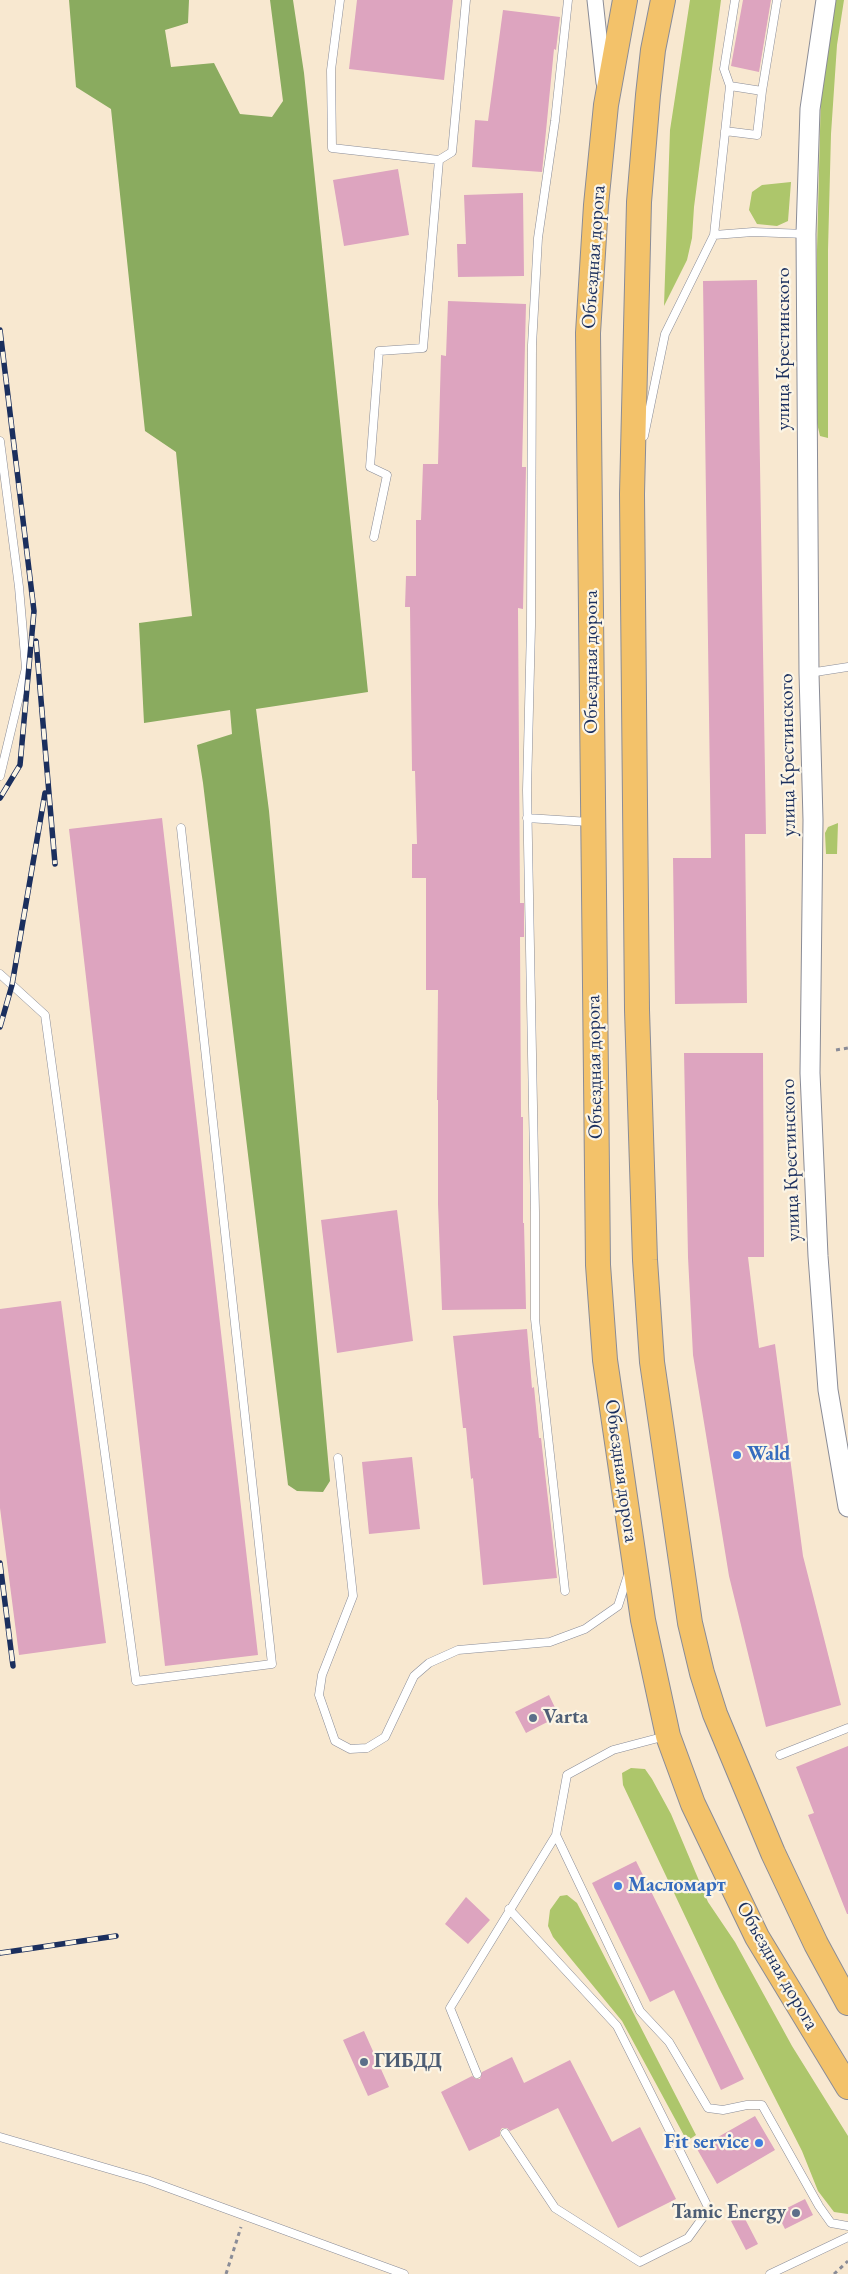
<!DOCTYPE html>
<html>
<head>
<meta charset="utf-8">
<style>
  body { margin:0 }
  canvas { display:block; background:#f8e8d0 }
</style>
</head>
<body>
<canvas width="848" height="2274"></canvas>
<script>
const context = document.querySelector('canvas').getContext('2d');
context.lineJoin = 'round';
function paint(path, color) {
  context.fillStyle = color;
  context.fill(path, 'evenodd');
}
function shape(rows) {
  const path = new Path2D();
  for (const r of rows) {
    path.moveTo(r[0], r[1]);
    for (let i = 2; i < r.length; i += 2) path.lineTo(r[i], r[i + 1]);
  }
  return path;
}
function trace(path, color, width, dash) {
  context.strokeStyle = color;
  context.lineWidth = width;
  context.lineCap = dash ? 'butt' : 'round';
  context.setLineDash(dash || []);
  context.stroke(path);
}
function label(font, color, halo, rows, align = 'center') {
  context.font = font + ' "EB Garamond",serif';
  context.lineWidth = 4.5;
  context.setLineDash([]);
  context.textBaseline = 'middle';
  context.strokeStyle = halo;
  context.fillStyle = color;
  for (const [text, x, y, turn = 0] of rows) {
    context.save();
    context.translate(x, y);
    context.rotate((+turn || 0) * Math.PI / 180);
    context.textAlign = isNaN(turn) ? turn : align;
    if (halo) context.strokeText(text, 0, 0);
    context.fillText(text, 0, 0);
    context.restore();
  }
}
paint(shape([
  [690,0,721,0,694,207,692,238,687,260,664,306,670,130],
  [833,0,844,0,837,45,831,134,828,250,828,438,820,436,817,423,817,250,821,92],
  [791,182,788,221,777,226,757,224,749,210,752,192,762,185],
  [838,823,837,854,826,854,825,833,828,827],
  [631,1768,645,1769,652,1779,671,1814,708,1902,735,1942,792,2046,848,2136,848,2214,834,2212,818,2191,802,2151,719,1988,623,1785,622,1773],
  [567,1895,577,1903,696,2135,687,2141,622,2021,553,1937,548,1926,550,1910,560,1896]
]), '#adc66b');
paint(shape([
  [69,0,189,0,188,23,165,30,171,67,214,63,240,114,272,117,283,101,270,0,293,0,304,73,368,692,256,709,269,811,330,1481,323,1492,297,1491,288,1485,203,783,197,745,232,734,230,710,144,723,139,623,192,616,176,452,145,431,111,109,76,87]
]), '#8aab5f');
paint(shape([
  [357,0,453,0,444,80,349,69],
  [743,0,771,0,759,72,731,66],
  [503,10,560,17,556,50,554,49,542,172,472,167,475,120,488,121],
  [398,169,409,235,344,246,333,180],
  [523,193,524,276,458,277,457,244,466,244,464,195],
  [757,280,766,834,745,834,747,1003,675,1004,673,858,711,858,703,281],
  [448,301,526,304,522,467,526,467,523,609,518,608,520,903,524,903,524,937,520,937,521,1117,523,1117,523,1223,524,1223,526,1309,442,1310,438,1204,438,1100,437,1100,438,990,426,990,426,878,412,878,412,844,417,844,415,771,412,771,410,607,405,607,406,576,416,576,416,520,421,520,423,464,438,464,441,355,446,356],
  [162,818,258,1655,165,1666,69,829],
  [684,1053,763,1053,764,1257,748,1257,759,1348,775,1344,803,1556,841,1705,766,1727,729,1576,693,1355,688,1257],
  [397,1210,413,1341,337,1353,321,1220],
  [61,1301,106,1643,19,1655,0,1508,0,1309],
  [527,1329,532,1388,534,1387,539,1438,541,1438,557,1578,483,1585,473,1478,471,1479,466,1428,463,1428,453,1336],
  [412,1457,420,1529,369,1534,362,1462],
  [549,1695,559,1716,526,1733,515,1712],
  [848,1746,848,1914,847,1914,808,1815,814,1813,796,1767],
  [636,1861,744,2079,721,2090,674,1990,650,2002,592,1883],
  [466,1897,490,1920,468,1944,445,1924],
  [364,2031,389,2087,368,2096,343,2040],
  [512,2057,524,2083,570,2060,612,2142,640,2127,676,2199,618,2228,558,2108,510,2131,507,2128,502,2128,500,2131,500,2136,469,2151,441,2092,472,2076,476,2079,480,2079,482,2072],
  [755,2116,775,2150,717,2184,697,2149],
  [805,2199,813,2215,785,2229,777,2213],
  [743,2215,758,2244,746,2250,731,2221]
]), '#dda4bf');
const service = shape([
  [340,0,331,70,332,148,439,160],
  [762,91,777,0],
  [725,131,757,135,762,91,730,86],
  [714,235,753,232,806,234],
  [644,436,665,334,714,235,730,86,724,69,735,0],
  [0,441,19,587,26,668,0,776],
  [374,537,387,475,370,467,379,351,423,348,439,160,452,152,466,0],
  [809,673,848,667],
  [527,818,590,822],
  [0,974,45,1015,136,1681,272,1664,181,828],
  [338,1458,353,1596,322,1675,319,1695,335,1741,350,1749,367,1748,385,1737,414,1676,429,1663,458,1650,550,1642,585,1629,618,1606,628,1575],
  [565,1591,535,1319,535,1212,527,790,531,626,532,345,538,238,555,121,568,0],
  [780,1755,848,1728],
  [556,1835,640,2011,669,2042,708,2108,723,2110,747,2105,762,2105,819,2206,831,2223,848,2226],
  [477,2074,450,2008,556,1835,567,1775,613,1750,666,1736],
  [505,2133,555,2208,640,2262,688,2238,709,2209,617,2026,509,1909],
  [0,2137,147,2180,404,2274],
  [770,2274,848,2237]
]);
const minor = shape([
  [595,0,604,83]
]);
const tertiary = shape([
  [826,0,810,109,806,234,809,673,813,820,810,1073,818,1256,828,1390,848,1507]
]);
const primary = shape([
  [625,0,606,105,596,205,588,333,598,1265,605,1360,643,1620,668,1736,693,1804,757,1937,848,2087],
  [663,0,653,50,648,95,639,202,632,494,637,1010,645,1260,652,1362,690,1623,702,1673,715,1714,773,1853,816,1944,848,2003]
]);
trace(service, '#8a8c97', 9);
trace(minor, '#8a8c97', 17);
trace(tertiary, '#8a8c97', 21);
trace(primary, '#8a8c97', 26);
trace(shape([
  [836,1050,848,1048],
  [226,2274,241,2227],
  [834,2274,848,2261]
]), '#8a8c97', 3, [4, 4]);
trace(service, '#fff', 8);
trace(minor, '#fff', 15);
trace(tertiary, '#fff', 19);
trace(primary, '#f3c26a', 24);
const rail = shape([
  [0,330,34,611,20,765,0,798],
  [36,641,55,864],
  [0,1027,12,985,45,793],
  [0,1563,13,1666],
  [0,1953,116,1936]
]);
trace(rail, '#1b2f5e', 5.5);
trace(rail, '#fcf5e5', 4, [11]);
for (const [x, y, r, color] of [
  [737,1455,5,"#3f7fe0"],
  [533,1718,5,"#5c6f8a"],
  [618,1886,5,"#3f7fe0"],
  [364,2062,5,"#5c6f8a"],
  [759,2143,5,"#3f7fe0"],
  [796,2213,5,"#5c6f8a"]
]) {
  const dot = new Path2D();
  dot.arc(x, y, r, 0, 2 * Math.PI);
  context.fillStyle = color;
  context.fill(dot);
  trace(dot, '#fcf5e5', 2);
}
label('20px', '#1b2f5e', '#fcf5e5', [
  ["Объездная дорога",594,257,-86],
  ["улица Крестинского",784,349,-90],
  ["Объездная дорога",592,662,-90],
  ["улица Крестинского",788,755,-91],
  ["Объездная дорога",595,1067,-91],
  ["улица Крестинского",791,1160,-92],
  ["Объездная дорога",621,1471,82],
  ["Объездная дорога",777,1966,60]
]);
label('bold 20px', '#366cbe', '#fcf5e5', [
  ["Wald",747,1455],
  ["Масломарт",628,1886],
  ["Fit service",749,2143,"right"]
], 'left');
label('bold 20px', '#4e5e75', '#fcf5e5', [
  ["Varta",543,1718],
  ["ГИБДД",374,2062],
  ["Tamic Energy",786,2213,"right"]
], 'left');
</script>
</body>
</html>
